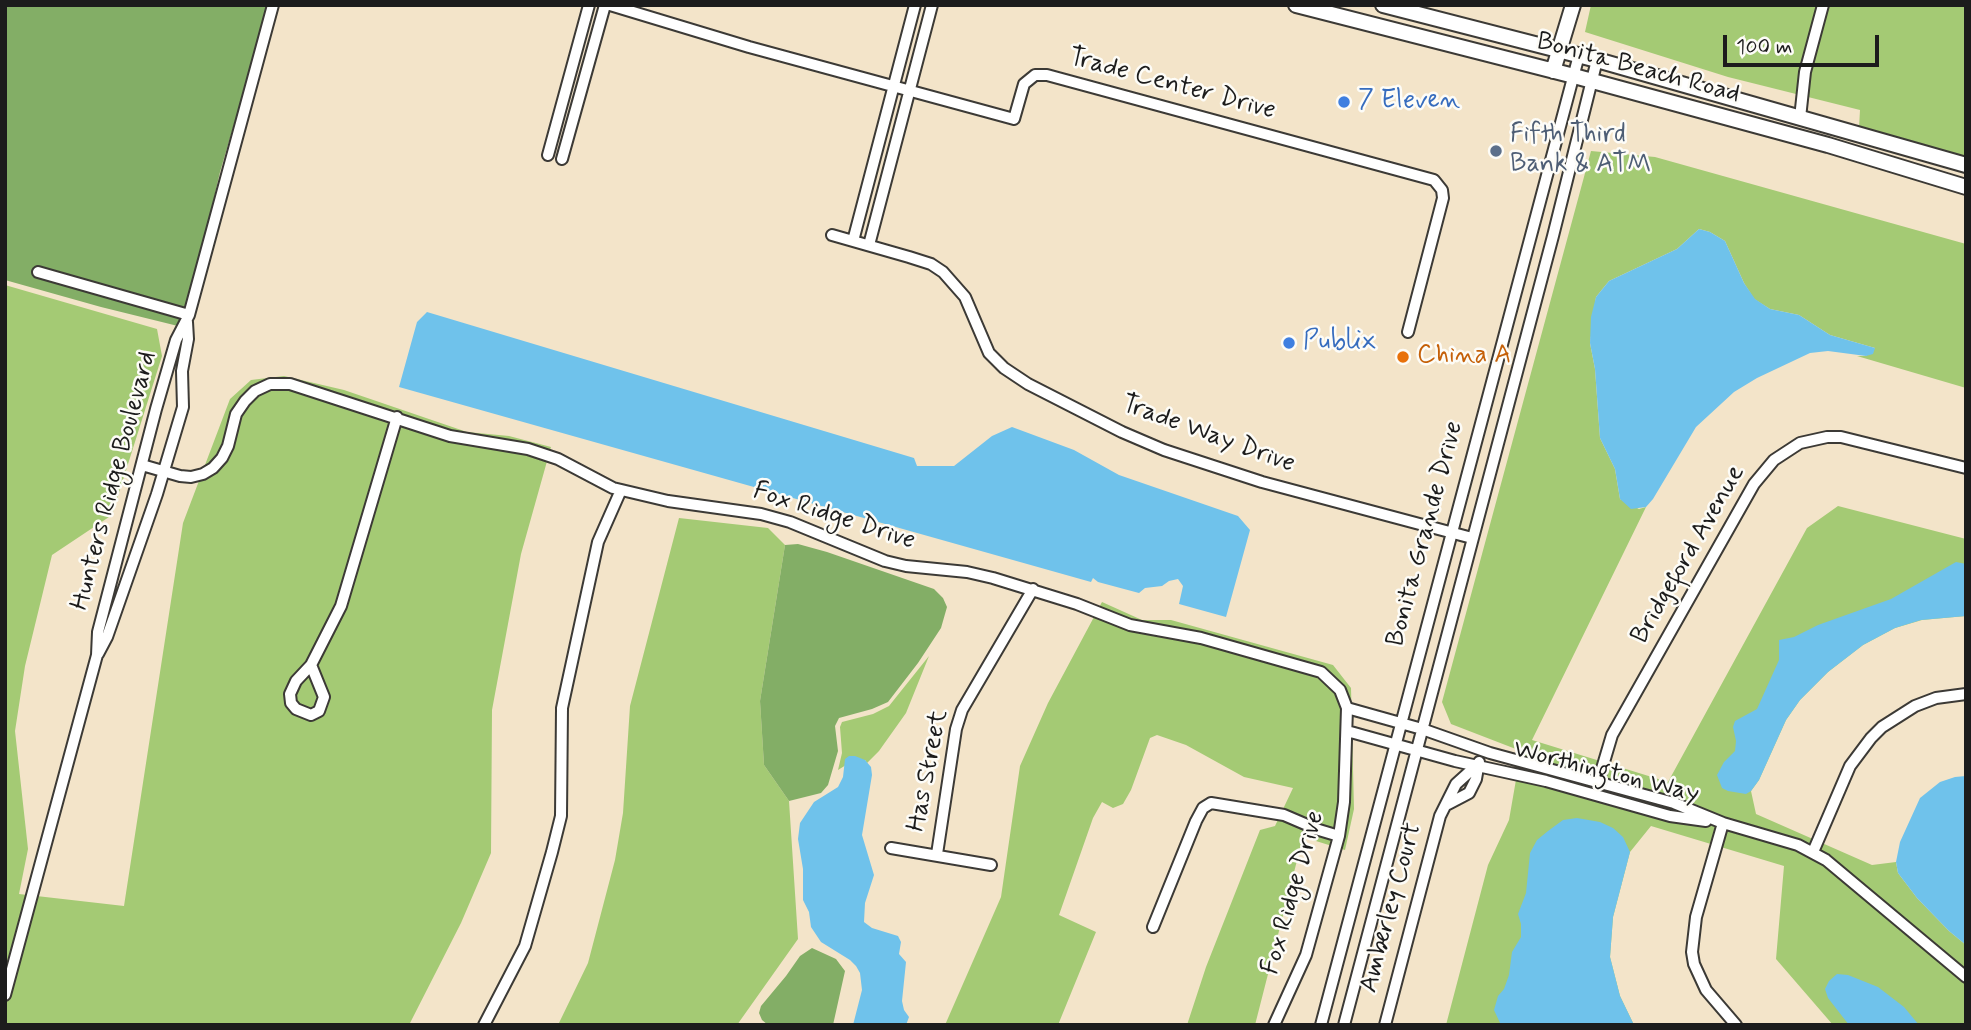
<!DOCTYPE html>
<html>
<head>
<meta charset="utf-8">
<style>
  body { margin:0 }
  #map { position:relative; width:1971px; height:1030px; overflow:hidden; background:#f3e4c9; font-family:Mynerve,sans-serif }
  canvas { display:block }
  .frame { position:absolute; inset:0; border:7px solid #1c1c1c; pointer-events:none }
  .scale { position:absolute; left:1723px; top:35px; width:156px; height:32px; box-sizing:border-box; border:4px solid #1c1c1c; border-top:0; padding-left:9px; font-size:21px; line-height:24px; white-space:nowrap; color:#1c1c1c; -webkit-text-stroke:5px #fdfcf7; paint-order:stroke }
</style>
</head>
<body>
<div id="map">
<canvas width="1971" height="1030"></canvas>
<div class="frame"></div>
<div class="scale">100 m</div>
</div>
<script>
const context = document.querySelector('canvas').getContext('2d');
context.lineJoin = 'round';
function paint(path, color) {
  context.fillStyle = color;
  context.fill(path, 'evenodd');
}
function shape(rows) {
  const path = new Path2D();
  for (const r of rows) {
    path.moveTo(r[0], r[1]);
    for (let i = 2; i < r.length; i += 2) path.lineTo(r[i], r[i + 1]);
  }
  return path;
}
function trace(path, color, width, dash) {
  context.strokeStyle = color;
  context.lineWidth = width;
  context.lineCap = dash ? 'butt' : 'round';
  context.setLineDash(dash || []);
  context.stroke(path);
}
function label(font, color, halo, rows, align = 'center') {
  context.font = font + ' Mynerve,sans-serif';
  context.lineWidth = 5;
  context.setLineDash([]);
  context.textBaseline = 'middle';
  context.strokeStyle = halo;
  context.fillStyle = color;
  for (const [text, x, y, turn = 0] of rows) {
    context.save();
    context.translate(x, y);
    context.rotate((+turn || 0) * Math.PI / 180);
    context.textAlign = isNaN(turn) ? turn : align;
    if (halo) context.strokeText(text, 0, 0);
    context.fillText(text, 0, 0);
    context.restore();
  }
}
paint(shape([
  [1591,5,1966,5,1966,158,1859,128,1860,110,1728,77,1585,32],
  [1591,151,1655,157,1966,244,1966,388,1857,356,1866,356,1875,348,1830,335,1799,315,1770,309,1754,299,1744,283,1725,241,1710,232,1699,229,1677,249,1609,281,1596,297,1590,343,1595,369,1600,438,1615,469,1620,499,1639,509,1646,507,1532,740,1668,782,1807,528,1838,506,1966,539,1966,616,1922,620,1895,628,1863,645,1828,672,1800,700,1786,720,1759,780,1751,791,1756,814,1872,865,1896,862,1898,873,1917,898,1949,931,1966,945,1966,1025,1833,1025,1776,959,1784,866,1651,826,1630,852,1613,917,1610,957,1620,996,1634,1025,1446,1025,1488,865,1509,820,1521,751,1451,724,1442,702],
  [5,285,157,329,162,356,112,515,52,555,25,666,15,731,28,849,19,894,124,906,183,523,230,399,251,380,284,376,344,390,467,432,509,436,551,447,521,554,492,710,491,853,461,923,409,1025,5,1025],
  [679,518,768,528,785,545,760,701,764,765,789,801,798,939,737,1025,558,1025,588,963,615,860,623,813,630,706],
  [1102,602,1142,620,1171,620,1333,665,1351,688,1354,809,1345,850,1303,837,1255,1025,1187,1025,1206,967,1260,830,1275,826,1293,788,1244,777,1186,745,1157,735,1150,738,1131,790,1123,804,1113,808,1102,802,1093,818,1059,915,1096,932,1058,1025,945,1025,1001,897,1020,766,1048,703],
  [929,656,906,713,879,751,867,763,865,760,846,765,838,770,842,753,840,727,842,722,873,714,889,706]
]), '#a4ca74');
paint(shape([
  [5,5,269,5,220,172,192,294,182,327,101,307,5,280],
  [798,544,827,552,934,589,943,598,947,607,941,628,918,663,888,702,872,709,839,718,835,726,838,751,828,785,821,793,789,801,764,765,760,701,785,545],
  [812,948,836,959,845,971,833,1025,768,1025,762,1020,759,1013,761,1006,786,976,800,956]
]), '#83ae66');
paint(shape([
  [1699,229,1710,232,1725,241,1744,283,1755,299,1770,309,1799,315,1830,335,1875,348,1873,354,1866,356,1828,351,1810,353,1757,378,1734,392,1696,427,1653,499,1646,507,1631,509,1620,499,1615,469,1600,438,1595,369,1590,343,1591,317,1596,297,1609,281,1677,249],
  [427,312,914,458,917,466,954,466,992,436,1012,427,1074,450,1119,475,1238,516,1250,530,1226,617,1179,604,1183,586,1178,579,1169,581,1162,586,1145,588,1139,593,1098,582,1093,578,1091,582,399,387,417,322],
  [1956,562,1966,564,1966,616,1921,620,1895,628,1863,645,1828,672,1800,700,1786,720,1759,780,1751,791,1746,794,1728,791,1722,788,1717,775,1724,762,1735,751,1736,741,1733,727,1735,721,1757,709,1779,660,1779,640,1794,637,1818,625,1891,599],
  [849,756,855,756,865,760,871,767,872,775,862,835,874,875,865,903,864,922,872,928,898,936,901,942,899,954,906,962,902,1001,904,1010,909,1017,906,1025,853,1025,862,990,860,973,856,966,850,960,821,942,811,927,809,912,803,900,803,869,798,839,800,823,814,802,838,787,843,777,845,759],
  [1966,776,1966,945,1949,931,1917,898,1898,873,1896,862,1900,842,1920,798,1940,782,1955,777],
  [1577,818,1600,822,1613,828,1623,837,1630,852,1613,917,1610,957,1620,996,1634,1025,1501,1025,1494,1010,1498,996,1504,989,1509,975,1512,952,1521,937,1521,924,1518,914,1526,893,1530,853,1537,840,1548,831,1563,820],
  [1837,974,1848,975,1878,987,1904,1007,1919,1025,1849,1025,1828,998,1825,989,1829,981]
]), '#6fc2eb');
const minor = shape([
  [610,5,749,47,1014,119,1024,84,1035,75,1047,75,1434,180,1442,190,1443,198,1408,332],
  [1800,118,1805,72,1823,5],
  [548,155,589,5],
  [562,159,605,5],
  [832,235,909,257,931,264,943,272,965,297,989,353,1004,368,1028,384,1122,432,1164,450,1262,482,1472,538],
  [853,241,915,5],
  [869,245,932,5],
  [38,272,189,315],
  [142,465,180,476,191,477,203,474,213,468,222,458,228,446,236,414,245,401,255,391,270,384,290,384,450,436,528,449,558,459,613,488,668,501,761,514,790,522,885,561,906,566,967,572,993,578,1077,604,1130,625,1201,638,1321,672,1340,690,1347,708,1344,802,1339,836,1306,955,1274,1025],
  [98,654,107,637,157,494,183,407,182,371,188,339,187,322],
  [311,665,341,606,397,417],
  [311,665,324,697,319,711,311,715,296,709,291,703,290,694,296,681,311,665],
  [1347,708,1422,729,1490,753,1674,803,1723,823,1798,845,1826,860,1966,977],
  [1347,731,1455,761,1546,781,1670,816,1706,821],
  [1598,782,1612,735,1754,484,1774,460,1800,443,1827,437,1841,437,1966,468],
  [1448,804,1469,793,1476,779,1479,762],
  [1723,823,1696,917,1692,952,1694,964,1706,990,1736,1025],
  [891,848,991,865],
  [1813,852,1850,766,1871,738,1882,727,1915,706,1936,698,1966,694],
  [937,854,956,729,962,710,1033,589],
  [1153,927,1196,821,1203,808,1211,803,1284,815,1319,830,1339,836],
  [5,995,97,655,98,632,156,409,176,340,189,315,273,5],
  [484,1025,525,946,552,852,561,816,562,708,598,542,621,490],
  [1321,1025,1579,55],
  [1344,1025,1553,236,1597,60],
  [1385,1025,1440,816,1456,784,1477,765]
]);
const tertiary = shape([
  [1296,5,1574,76,1828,145,1966,187],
  [1383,5,1597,60,1966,165],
  [1553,71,1573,5]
]);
trace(minor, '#3c3a36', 14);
trace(tertiary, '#3c3a36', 18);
trace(minor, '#fff', 10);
trace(tertiary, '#fff', 14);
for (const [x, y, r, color] of [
  [1344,102,7,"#3f7fe0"],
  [1496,151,7,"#5c6f8a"],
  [1289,343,7,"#3f7fe0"],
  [1403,357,7,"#e8710a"]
]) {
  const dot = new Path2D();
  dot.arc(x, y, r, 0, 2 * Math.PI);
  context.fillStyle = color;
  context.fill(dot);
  trace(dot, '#fdfcf7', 2.5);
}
label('26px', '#1c1c1c', '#fdfcf7', [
  ["Bonita Beach Road",1638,69,15],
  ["Trade Center Drive",1172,85,15],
  ["Trade Way Drive",1208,435,20],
  ["Hunters Ridge Boulevard",115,481,-75],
  ["Fox Ridge Drive",834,517,18],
  ["Bonita Grande Drive",1426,534,-75],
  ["Bridgeford Avenue",1689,555,-60],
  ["Has Street",929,771,-79],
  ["Worthington Way",1606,773,14],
  ["Fox Ridge Drive",1294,893,-74],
  ["Amberley Court",1392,908,-75]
]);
label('26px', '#366cbe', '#fdfcf7', [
  ["7 Eleven",1358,102],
  ["Publix",1303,343]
], 'left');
label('26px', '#4e5e75', '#fdfcf7', [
  ["Fifth Third",1510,136],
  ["Bank & ATM",1510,166]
], 'left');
label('26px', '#c56008', '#fdfcf7', [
  ["China A",1417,357]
], 'left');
</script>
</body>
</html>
